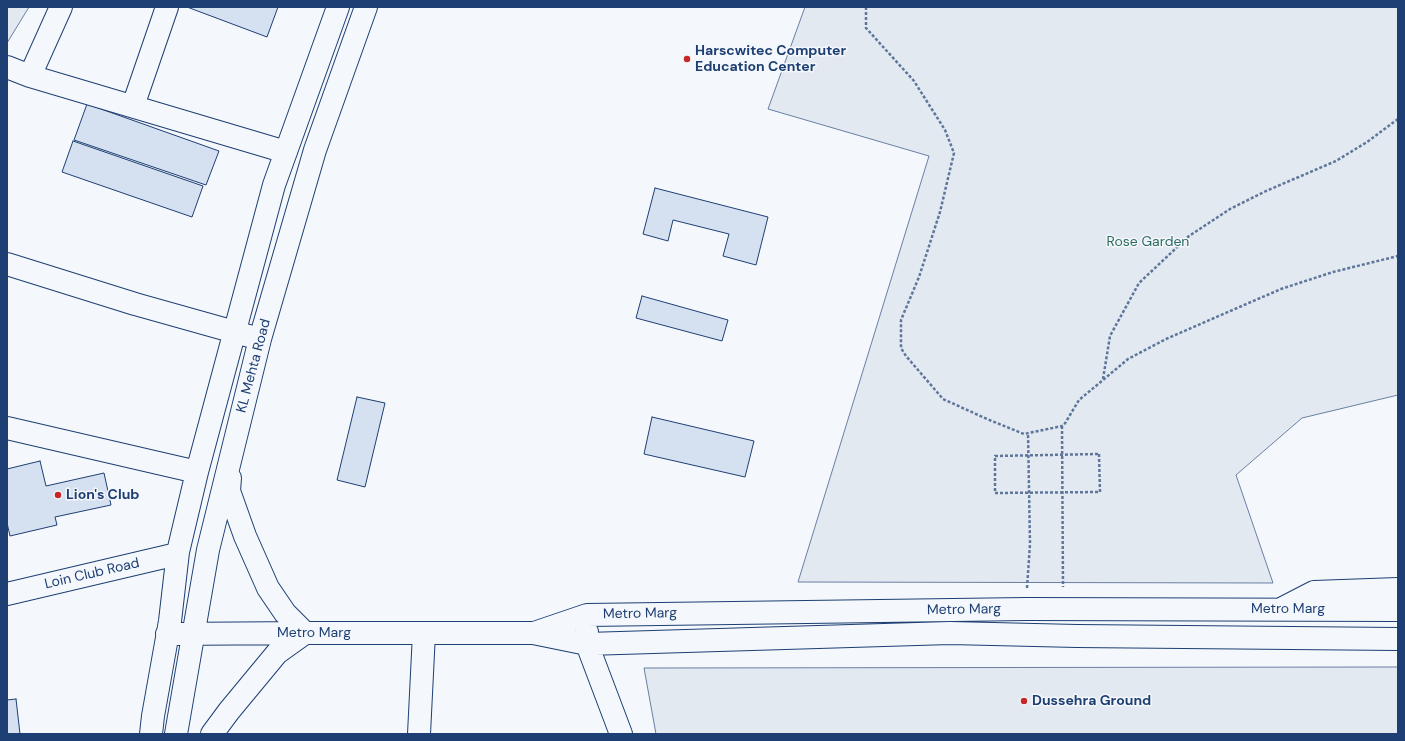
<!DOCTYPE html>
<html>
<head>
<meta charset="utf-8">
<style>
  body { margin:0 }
  #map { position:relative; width:1405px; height:741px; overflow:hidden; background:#f4f7fb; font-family:"DM Sans",sans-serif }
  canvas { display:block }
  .frame { position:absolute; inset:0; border:8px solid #1d3f73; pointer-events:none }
</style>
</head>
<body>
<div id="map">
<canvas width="1405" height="741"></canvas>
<div class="frame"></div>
</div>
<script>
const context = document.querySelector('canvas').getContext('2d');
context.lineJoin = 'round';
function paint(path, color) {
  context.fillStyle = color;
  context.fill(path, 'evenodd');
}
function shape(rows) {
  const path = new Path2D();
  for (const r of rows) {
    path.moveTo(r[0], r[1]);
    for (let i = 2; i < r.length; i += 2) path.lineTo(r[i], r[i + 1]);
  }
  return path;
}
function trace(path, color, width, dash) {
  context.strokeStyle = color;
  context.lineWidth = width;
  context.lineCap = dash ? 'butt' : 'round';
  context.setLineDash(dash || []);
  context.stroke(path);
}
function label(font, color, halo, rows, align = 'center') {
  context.font = font + ' "DM Sans",sans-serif';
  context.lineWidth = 3;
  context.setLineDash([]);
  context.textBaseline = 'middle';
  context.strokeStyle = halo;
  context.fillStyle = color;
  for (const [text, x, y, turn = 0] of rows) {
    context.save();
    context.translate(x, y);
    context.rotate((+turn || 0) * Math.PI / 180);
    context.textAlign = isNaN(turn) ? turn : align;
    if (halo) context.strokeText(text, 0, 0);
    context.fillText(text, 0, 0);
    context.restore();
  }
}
const green = shape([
  [7,7,29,7,7,43,7,7],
  [805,7,1398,7,1398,395,1302,418,1236,475,1273,583,798,582,929,156,768,109,805,7],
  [1398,667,1398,734,656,734,644,668,1398,667]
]);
paint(green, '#e3e9f0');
trace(green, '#687fa3', 1);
const building = shape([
  [187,7,278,7,267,37,187,7],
  [87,104,219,151,206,185,74,140,87,104],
  [73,141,203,186,192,217,62,172,73,141],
  [655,188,768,217,756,265,723,256,729,234,673,220,668,241,643,234,655,188],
  [642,296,728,320,722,341,636,318,642,296],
  [357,397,385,403,365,487,337,480,357,397],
  [652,417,754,441,745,477,644,454,652,417],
  [40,461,46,486,104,473,111,505,55,517,57,525,10,536,7,523,7,469,40,461],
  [16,699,20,734,7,734,7,700,16,699]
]);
paint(building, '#d5e0f0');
trace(building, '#1d3f73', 1);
const minor = shape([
  [7,67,30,76,286,152],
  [30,76,61,7],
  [133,106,167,7],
  [7,264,135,304,249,336],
  [7,428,197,472],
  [7,594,177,554],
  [1283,608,1314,592,1398,589],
  [587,632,587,644,621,734],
  [534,633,587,615,1026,609,1398,610],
  [167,634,305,633,533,633,587,644,950,633,1077,636,1398,639],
  [151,734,153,716,170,621,178,552,197,472,274,185,338,7],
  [176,734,208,550,260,339,315,150,366,7],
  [212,734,229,711,277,653,305,633,285,613,268,588,245,536,229,491,230,478],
  [419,734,424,633]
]);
trace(minor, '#1d3f73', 24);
trace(shape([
  [866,7,866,28,914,81,945,130,954,153,940,212,919,277,901,320,901,348,906,356,943,399,987,419,1024,434,1062,426,1064,425,1079,400,1103,380,1128,359,1166,339,1281,289,1333,272,1398,256],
  [1103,379,1110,336,1139,283,1189,236,1230,209,1266,191,1336,161,1367,142,1398,119],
  [1062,426,1063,587],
  [1099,454,1100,492,995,493,995,456,1099,454],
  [1027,588,1030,544,1028,433]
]), '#5e769c', 2.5, [3, 2]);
trace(minor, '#f4f7fb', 22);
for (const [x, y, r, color] of [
  [687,59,4,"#c62828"],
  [58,495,4,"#c62828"],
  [1024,701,4,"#c62828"]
]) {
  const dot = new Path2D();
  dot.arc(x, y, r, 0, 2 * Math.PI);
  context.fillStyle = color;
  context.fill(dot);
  trace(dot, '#f4f7fb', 1.5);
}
label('bold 14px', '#1d3f73', '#f4f7fb', [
  ["Harscwitec Computer",695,51],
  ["Education Center",695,67],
  ["Lion's Club",66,495],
  ["Dussehra Ground",1032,701]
], 'left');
label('14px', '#2c6c60', '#f4f7fb', [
  ["Rose Garden",1148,242]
]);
label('14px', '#1d3f73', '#f4f7fb', [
  ["KL Mehta Road",254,366,-75],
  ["Loin Club Road",92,574,-13],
  ["Metro Marg",1288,609],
  ["Metro Marg",964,610,-1],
  ["Metro Marg",640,614,-1],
  ["Metro Marg",314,633]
]);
</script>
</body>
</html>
